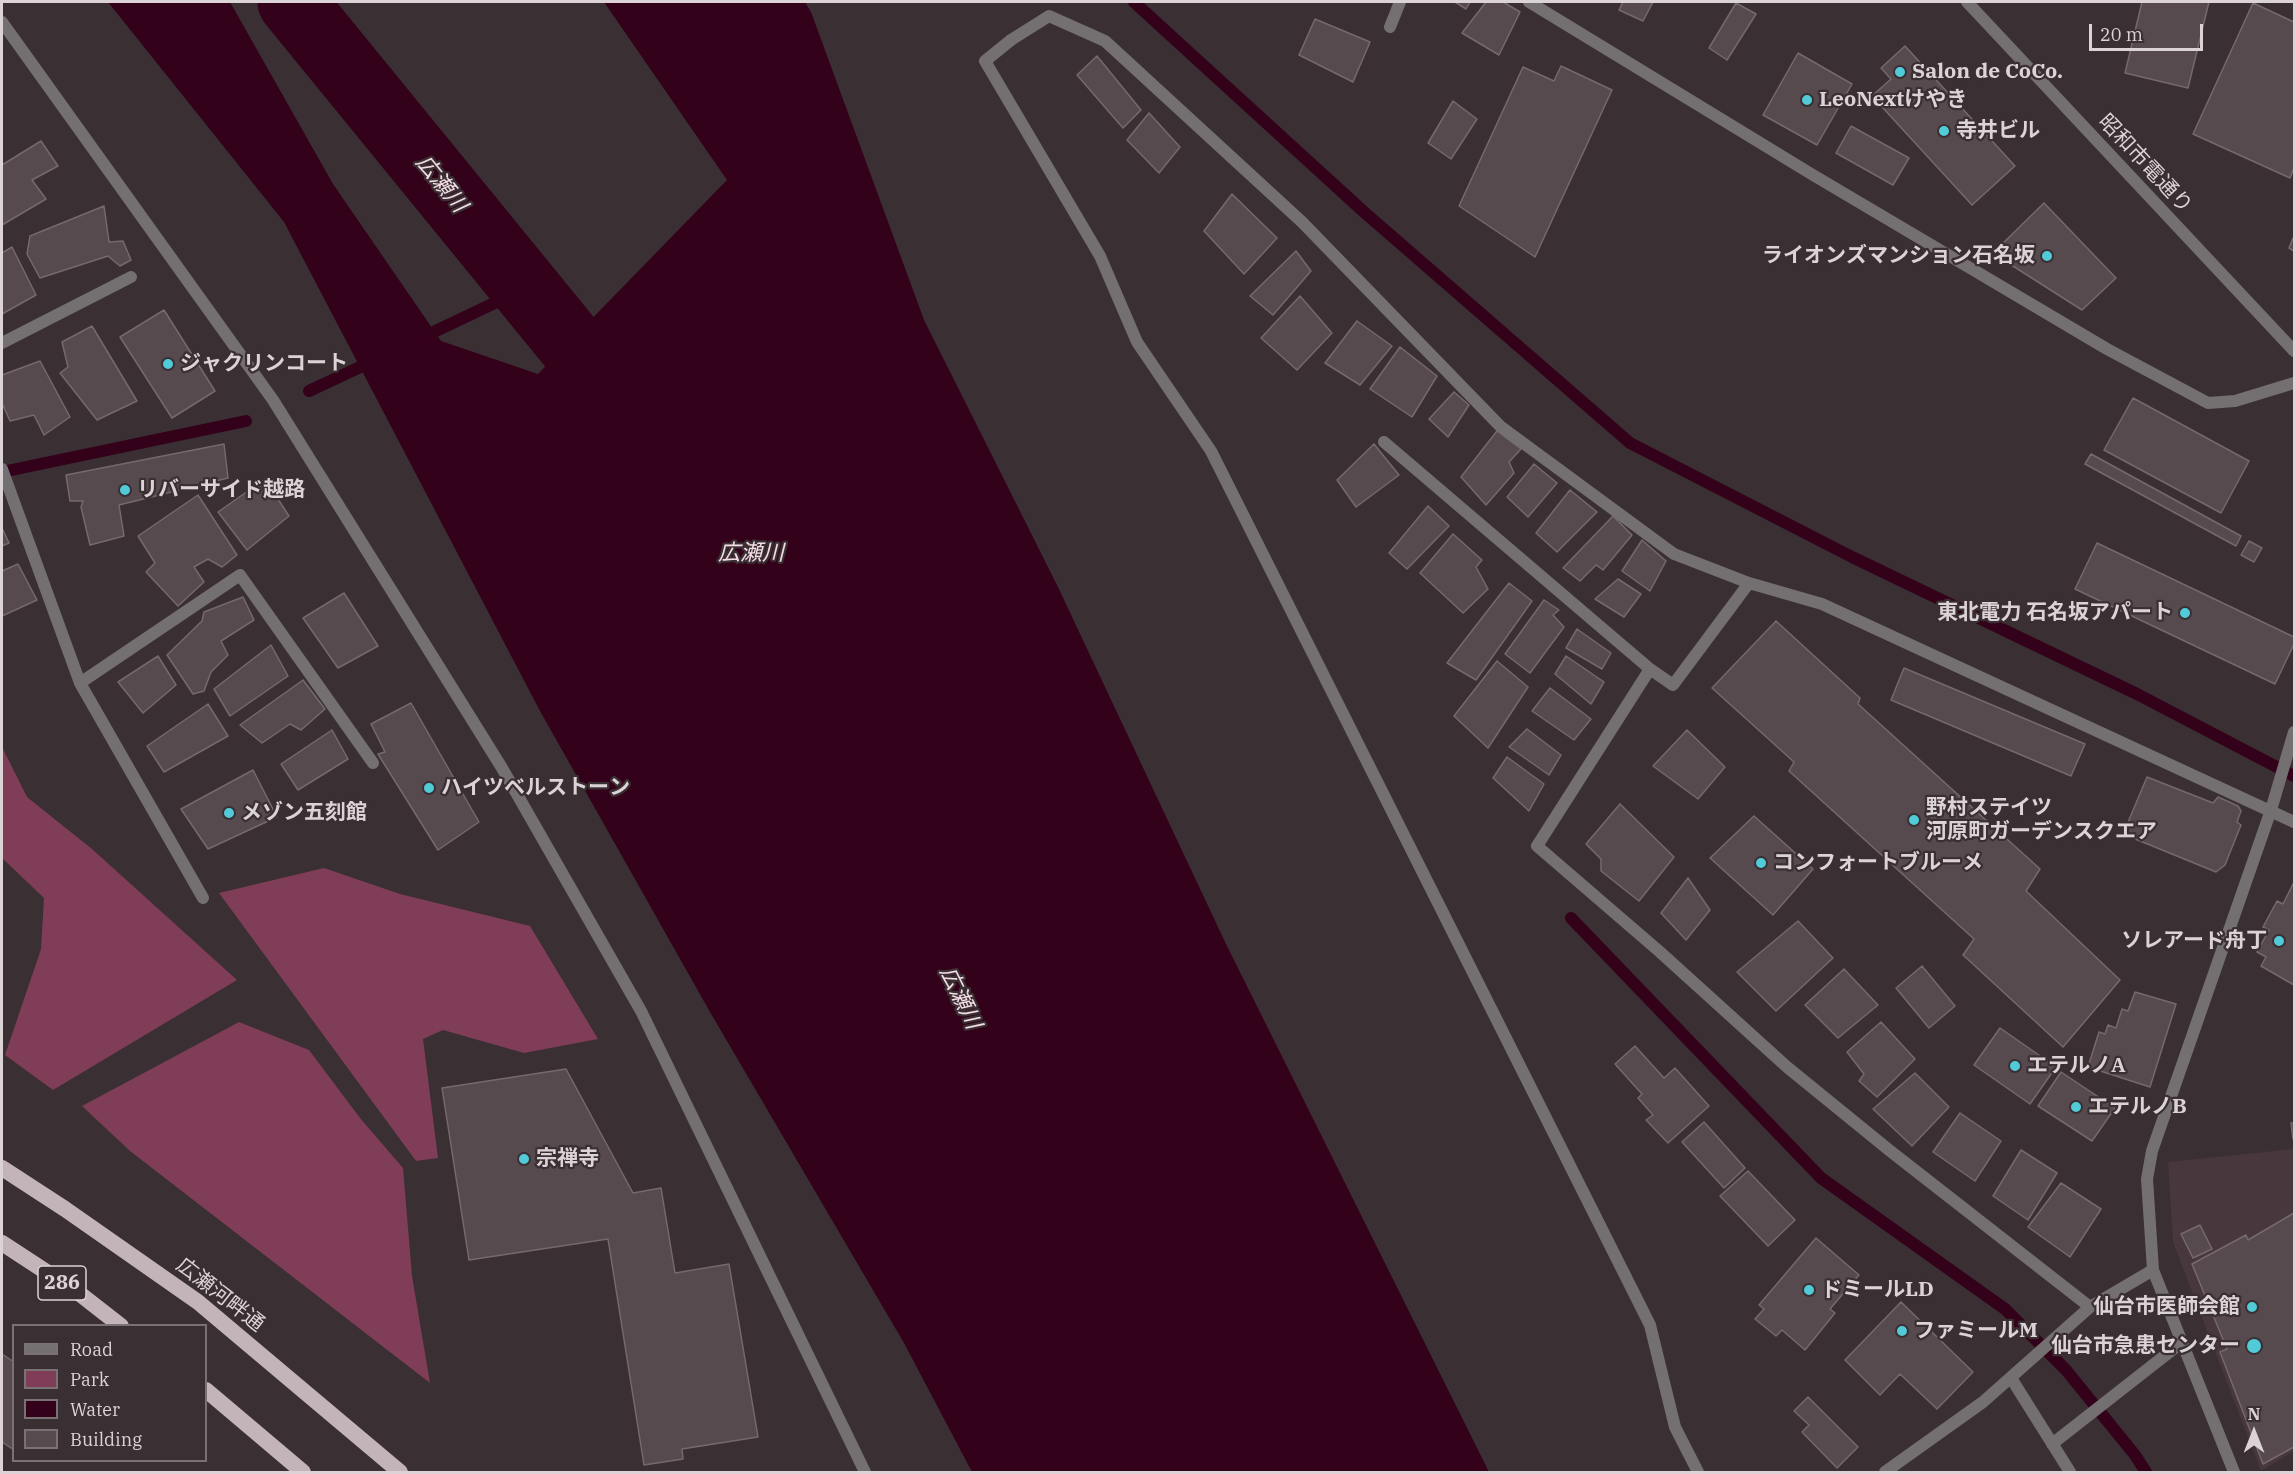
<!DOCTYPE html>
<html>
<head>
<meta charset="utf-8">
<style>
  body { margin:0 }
  #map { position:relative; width:2296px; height:1474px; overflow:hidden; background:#3a2f33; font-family:"IBM Plex Serif",serif }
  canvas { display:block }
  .frame { position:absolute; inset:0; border:3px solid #dbd3d6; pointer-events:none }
  .legend { position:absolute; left:12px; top:1324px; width:195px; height:138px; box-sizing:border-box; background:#3a2f33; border:2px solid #7a7174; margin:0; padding:8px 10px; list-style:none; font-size:18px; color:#dbd3d6 }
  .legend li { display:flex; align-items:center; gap:12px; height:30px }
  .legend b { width:30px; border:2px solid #7a7174 }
  .north { position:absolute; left:2224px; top:1402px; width:60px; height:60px; -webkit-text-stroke:4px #3a2f33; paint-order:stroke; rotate:0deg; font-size:16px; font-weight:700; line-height:24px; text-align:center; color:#dbd3d6 }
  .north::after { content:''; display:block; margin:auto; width:21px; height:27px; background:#dbd3d6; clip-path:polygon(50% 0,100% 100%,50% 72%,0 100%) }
  .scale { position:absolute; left:2089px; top:24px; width:114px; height:27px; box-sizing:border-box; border:3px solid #dbd3d6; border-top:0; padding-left:8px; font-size:18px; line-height:21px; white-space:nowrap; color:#dbd3d6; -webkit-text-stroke:4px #3a2f33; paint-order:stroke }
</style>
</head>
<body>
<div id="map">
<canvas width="2296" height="1474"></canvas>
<div class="frame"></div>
<ul class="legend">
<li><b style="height:8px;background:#746f70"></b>Road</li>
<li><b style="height:16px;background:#7f3d58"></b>Park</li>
<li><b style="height:16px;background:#34011a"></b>Water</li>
<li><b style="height:16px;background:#564a4e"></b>Building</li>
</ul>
<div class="north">N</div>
<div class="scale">20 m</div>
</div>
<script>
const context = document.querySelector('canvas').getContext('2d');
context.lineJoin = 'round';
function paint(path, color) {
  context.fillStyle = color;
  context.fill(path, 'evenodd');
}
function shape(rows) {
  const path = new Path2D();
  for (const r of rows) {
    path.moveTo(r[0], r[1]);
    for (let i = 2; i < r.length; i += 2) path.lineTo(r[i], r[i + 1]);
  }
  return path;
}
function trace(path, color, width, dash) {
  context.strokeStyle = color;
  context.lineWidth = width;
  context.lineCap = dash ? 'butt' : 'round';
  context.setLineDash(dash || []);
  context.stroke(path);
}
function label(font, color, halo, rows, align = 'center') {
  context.font = font + ' "IBM Plex Serif","Noto Sans JP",serif';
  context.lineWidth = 4.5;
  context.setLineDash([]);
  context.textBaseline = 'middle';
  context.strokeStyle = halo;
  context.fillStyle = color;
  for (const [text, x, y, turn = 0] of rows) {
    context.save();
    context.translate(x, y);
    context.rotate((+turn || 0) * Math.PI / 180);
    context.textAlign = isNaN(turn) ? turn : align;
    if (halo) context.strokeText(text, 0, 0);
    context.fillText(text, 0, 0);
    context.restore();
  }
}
paint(shape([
  [2294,1149,2294,1451,2261,1471,2173,1242,2168,1162]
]), '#48373d');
paint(shape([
  [2,747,27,797,92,849,237,980,53,1090,5,1055,41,949,44,898,2,858],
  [324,868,400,894,530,926,598,1039,524,1053,443,1030,423,1039,438,1158,416,1161,219,893],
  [239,1022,309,1050,360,1118,403,1168,412,1276,430,1383,130,1151,82,1106]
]), '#7f3d58');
paint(shape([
  [108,2,230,2,333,184,441,341,538,374,727,180,604,2,805,2,811,12,924,320,1057,585,1226,944,1489,1472,972,1472,904,1343,710,1012,540,711,284,222]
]), '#34011a');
trace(shape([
  [1134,2,1364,212,1630,443,1852,557,2137,694,2294,776],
  [421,338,526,288],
  [309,391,373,361],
  [2,472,246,421],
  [1571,918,1821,1178,2005,1309,2066,1370,2135,1455,2146,1472]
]), '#34011a', 12);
trace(shape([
  [292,2,630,416]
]), '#34011a', 69);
const building = shape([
  [1455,2,1470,2,1466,9,1455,2],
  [1486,2,1503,2,1520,12,1499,55,1462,33,1486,2],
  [1623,2,1653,2,1643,21,1619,10,1623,2],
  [2142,2,2209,2,2188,88,2125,73,2142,2],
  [1736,3,1756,14,1727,60,1709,48,1736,3],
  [2253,3,2294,22,2294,168,2290,178,2193,134,2253,3],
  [1315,19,1370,42,1353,82,1299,55,1315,19],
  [1905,46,2015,166,1972,205,1872,96,1891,79,1881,68,1905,46],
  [1798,53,1852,84,1817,145,1763,115,1798,53],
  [1097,56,1141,110,1123,128,1077,75,1097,56],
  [1561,66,1612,90,1535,257,1459,206,1523,67,1554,81,1561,66],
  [1453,101,1477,119,1451,159,1428,143,1453,101],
  [1149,113,1180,147,1159,173,1127,140,1149,113],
  [1851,126,1909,158,1893,185,1836,153,1851,126],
  [41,141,58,166,32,180,46,199,2,225,2,165,41,141],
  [1232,194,1277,238,1244,274,1204,231,1232,194],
  [2044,203,2116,278,2082,310,2005,261,1995,251,2044,203],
  [104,206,109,242,123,241,131,260,120,266,108,256,40,278,27,254,30,236,104,206],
  [2294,236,2294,251,2289,248,2294,236],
  [12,247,36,295,2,314,2,253,12,247],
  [1296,251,1311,271,1273,315,1250,296,1296,251],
  [1300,296,1332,333,1297,370,1261,338,1300,296],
  [164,310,215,391,172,418,120,337,164,310],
  [1357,321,1392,346,1360,385,1325,363,1357,321],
  [92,326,137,401,97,420,60,373,68,367,62,342,92,326],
  [1400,347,1437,376,1412,417,1370,389,1400,347],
  [40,361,70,417,44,435,34,415,10,421,2,403,2,375,40,361],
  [1454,392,1469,405,1448,437,1429,419,1454,392],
  [2133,398,2249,461,2221,513,2104,450,2133,398],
  [1497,431,1521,449,1509,462,1514,473,1486,505,1461,477,1497,431],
  [224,444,228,478,119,505,124,536,90,545,81,507,83,501,70,501,66,475,224,444],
  [1374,444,1399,475,1356,507,1337,480,1374,444],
  [2091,454,2241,536,2236,546,2085,464,2091,454],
  [1534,464,1557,483,1528,517,1507,497,1534,464],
  [265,479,289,516,247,550,218,512,265,479],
  [1570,490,1597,512,1557,552,1536,533,1570,490],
  [198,495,237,555,222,567,208,559,194,567,204,582,178,606,146,572,155,563,138,536,198,495],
  [1428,506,1449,526,1407,569,1389,553,1428,506],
  [1613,516,1632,535,1603,570,1596,565,1580,581,1563,568,1613,516],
  [2,528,9,543,2,546,2,528],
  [1453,534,1482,560,1476,567,1488,589,1463,613,1420,573,1453,534],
  [1642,540,1666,561,1650,591,1622,571,1642,540],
  [2249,541,2262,548,2254,562,2241,555,2249,541],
  [2097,543,2294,637,2294,644,2275,684,2075,589,2097,543],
  [18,564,37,600,2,616,2,571,18,564],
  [1618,579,1641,594,1624,617,1595,599,1618,579],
  [1509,583,1532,601,1476,680,1447,663,1509,583],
  [344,593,378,646,338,668,303,618,344,593],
  [243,597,254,620,221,641,228,655,211,672,204,691,193,694,167,655,202,621,204,612,243,597],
  [1544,600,1559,610,1553,615,1564,627,1530,673,1505,654,1544,600],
  [1776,621,1860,698,1858,704,2040,869,2026,891,2120,980,2063,1047,1963,955,1974,939,1789,771,1794,762,1712,688,1776,621],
  [1577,629,1611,653,1602,669,1566,648,1577,629],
  [271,645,288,676,230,716,214,689,271,645],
  [158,656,176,685,143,713,118,682,158,656],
  [1566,656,1604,682,1591,704,1555,674,1566,656],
  [1497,661,1528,687,1488,748,1454,716,1497,661],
  [1904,668,2085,744,2071,776,1891,700,1904,668],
  [303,680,325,709,301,730,290,724,262,743,240,725,303,680],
  [1550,688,1591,719,1574,740,1532,711,1550,688],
  [411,703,479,822,438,850,378,754,385,752,371,724,411,703],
  [208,704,228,736,164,772,147,746,208,704],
  [1527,729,1561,755,1549,775,1509,747,1527,729],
  [332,730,348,759,298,790,281,764,332,730],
  [1687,730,1725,767,1698,799,1653,766,1687,730],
  [1507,757,1544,784,1529,811,1493,778,1507,757],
  [253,770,277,817,208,849,181,809,253,770],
  [2147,777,2213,803,2218,797,2238,806,2241,811,2237,822,2241,825,2225,865,2216,872,2123,834,2147,777],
  [1620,804,1674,857,1639,901,1601,871,1601,859,1586,844,1620,804],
  [1754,816,1813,869,1773,915,1710,858,1754,816],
  [1688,878,1710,910,1686,940,1661,913,1688,878],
  [2294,882,2294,985,2261,966,2266,957,2257,952,2269,930,2263,927,2277,901,2283,904,2294,882],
  [1798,921,1833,958,1776,1011,1737,972,1798,921],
  [1922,966,1955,1006,1929,1028,1896,988,1922,966],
  [1844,969,1878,1005,1838,1038,1805,1005,1844,969],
  [2135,992,2176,1004,2150,1087,2088,1067,2099,1032,2105,1034,2108,1025,2116,1028,2122,1009,2128,1011,2135,992],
  [1881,1022,1915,1059,1877,1097,1859,1081,1864,1074,1847,1052,1881,1022],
  [2000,1028,2056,1067,2030,1104,1974,1065,2000,1028],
  [1635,1046,1664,1078,1675,1068,1709,1106,1668,1143,1646,1120,1653,1115,1638,1098,1642,1094,1615,1064,1635,1046],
  [566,1069,633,1193,661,1188,675,1273,729,1264,758,1437,682,1449,683,1459,644,1465,608,1239,469,1260,442,1088,566,1069],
  [2061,1072,2115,1108,2092,1141,2038,1106,2061,1072],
  [1915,1073,1949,1107,1912,1146,1873,1109,1915,1073],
  [1960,1113,2001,1141,1975,1181,1933,1152,1960,1113],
  [1704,1122,1745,1168,1724,1188,1682,1142,1704,1122],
  [2291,1123,2294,1123,2294,1139,2293,1139,2291,1123],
  [2021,1150,2057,1173,2028,1220,1993,1196,2021,1150],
  [1748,1171,1795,1220,1768,1246,1720,1196,1748,1171],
  [2061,1183,2101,1209,2070,1257,2028,1227,2061,1183],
  [2294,1213,2294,1447,2263,1464,2220,1352,2227,1349,2192,1264,2246,1235,2248,1240,2294,1213],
  [2200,1225,2212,1249,2193,1258,2181,1234,2200,1225],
  [1816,1238,1859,1275,1830,1309,1835,1313,1805,1350,1782,1330,1776,1336,1755,1319,1764,1309,1759,1305,1816,1238],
  [1901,1302,1973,1372,1937,1409,1900,1374,1880,1395,1845,1360,1901,1302],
  [2,1354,14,1362,14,1450,2,1442,2,1354],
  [1808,1397,1858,1447,1837,1468,1802,1432,1809,1425,1794,1411,1808,1397]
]);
paint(building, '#564a4e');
trace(building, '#76696e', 1.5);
trace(shape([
  [1011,40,985,61,1100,256,1137,342,1211,451,1650,1325,1675,1427,1698,1472]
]), '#746f70', 12);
trace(shape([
  [2,22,273,400,502,768,641,1011,865,1472]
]), '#746f70', 12);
trace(shape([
  [1529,2,1813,175,2107,349,2208,403,2235,401,2294,383],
  [1390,27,1400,2],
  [1011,40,1049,16,1105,41,1302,222,1500,426,1674,554,1749,583,1822,604,2294,822],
  [2,343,131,277],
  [1384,442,1650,669],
  [2,469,80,683,203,898],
  [1749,583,1673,685,1650,669,1537,846,1660,952,1787,1067,1889,1150,2090,1307],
  [80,683,240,575,373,763],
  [2011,1378,2070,1472],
  [2052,1444,2181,1343],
  [1885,1472,1983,1402,2090,1307,2153,1270],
  [2234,1472,2153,1270,2147,1179,2152,1151,2271,810,2294,732]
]), '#746f70', 12);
trace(shape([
  [1967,2,2294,351]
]), '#746f70', 12);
trace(shape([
  [2,1168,65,1209,198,1302,400,1472],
  [2,1243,80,1294,121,1326],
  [206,1390,303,1472]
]), '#c2b4b9', 16);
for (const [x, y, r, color] of [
  [1900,72,6,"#52cbd9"],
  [1807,100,6,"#52cbd9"],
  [1944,131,6,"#52cbd9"],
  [2047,256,6,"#52cbd9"],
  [168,364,6,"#52cbd9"],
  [125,490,6,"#52cbd9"],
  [2185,613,6,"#52cbd9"],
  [429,788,6,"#52cbd9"],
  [229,813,6,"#52cbd9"],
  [1914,820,6,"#52cbd9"],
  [1761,863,6,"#52cbd9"],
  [2279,941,6,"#52cbd9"],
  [2015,1066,6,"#52cbd9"],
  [2076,1107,6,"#52cbd9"],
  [524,1159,6,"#52cbd9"],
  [1809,1290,6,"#52cbd9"],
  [2252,1307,6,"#52cbd9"],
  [1902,1331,6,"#52cbd9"],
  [2254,1346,8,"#52cbd9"]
]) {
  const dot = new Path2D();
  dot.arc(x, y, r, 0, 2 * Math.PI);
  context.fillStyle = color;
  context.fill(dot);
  trace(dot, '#3a2f33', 2);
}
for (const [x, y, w] of [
  [62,1283,48]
]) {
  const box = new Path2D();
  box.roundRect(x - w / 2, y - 17, w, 34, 4.5);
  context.fillStyle = '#3a2f33';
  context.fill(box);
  trace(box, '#dbd3d6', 1.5);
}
label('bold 20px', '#dbd3d6', null, [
  ["286",62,1283]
]);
label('bold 21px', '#dbd3d6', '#3a2f33', [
  ["Salon de CoCo.",1912,72],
  ["LeoNextけやき",1819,100],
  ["寺井ビル",1956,131],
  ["ライオンズマンション石名坂",2035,256,"right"],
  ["ジャクリンコート",180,364],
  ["リバーサイド越路",137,490],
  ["東北電力 石名坂アパート",2173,613,"right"],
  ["ハイツベルストーン",441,788],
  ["野村ステイツ",1926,808],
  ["河原町ガーデンスクエア",1926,832],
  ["メゾン五刻館",241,813],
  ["コンフォートブルーメ",1773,863],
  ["ソレアード舟丁",2267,941,"right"],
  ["エテルノA",2027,1066],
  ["エテルノB",2088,1107],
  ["宗禅寺",536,1159],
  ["ドミールLD",1821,1290],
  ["仙台市医師会館",2240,1307,"right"],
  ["ファミールM",1914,1331],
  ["仙台市急患センター",2240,1346,"right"]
], 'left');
label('21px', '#dbd3d6', '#3a2f33', [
  ["昭和市電通り",2145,164,47],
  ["広瀬河畔通",220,1295,38]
]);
label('italic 22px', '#f4dde5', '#3a2f33', [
  ["広瀬川",441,184,51],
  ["広瀬川",751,554],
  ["広瀬川",960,998,64]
]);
</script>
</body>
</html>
